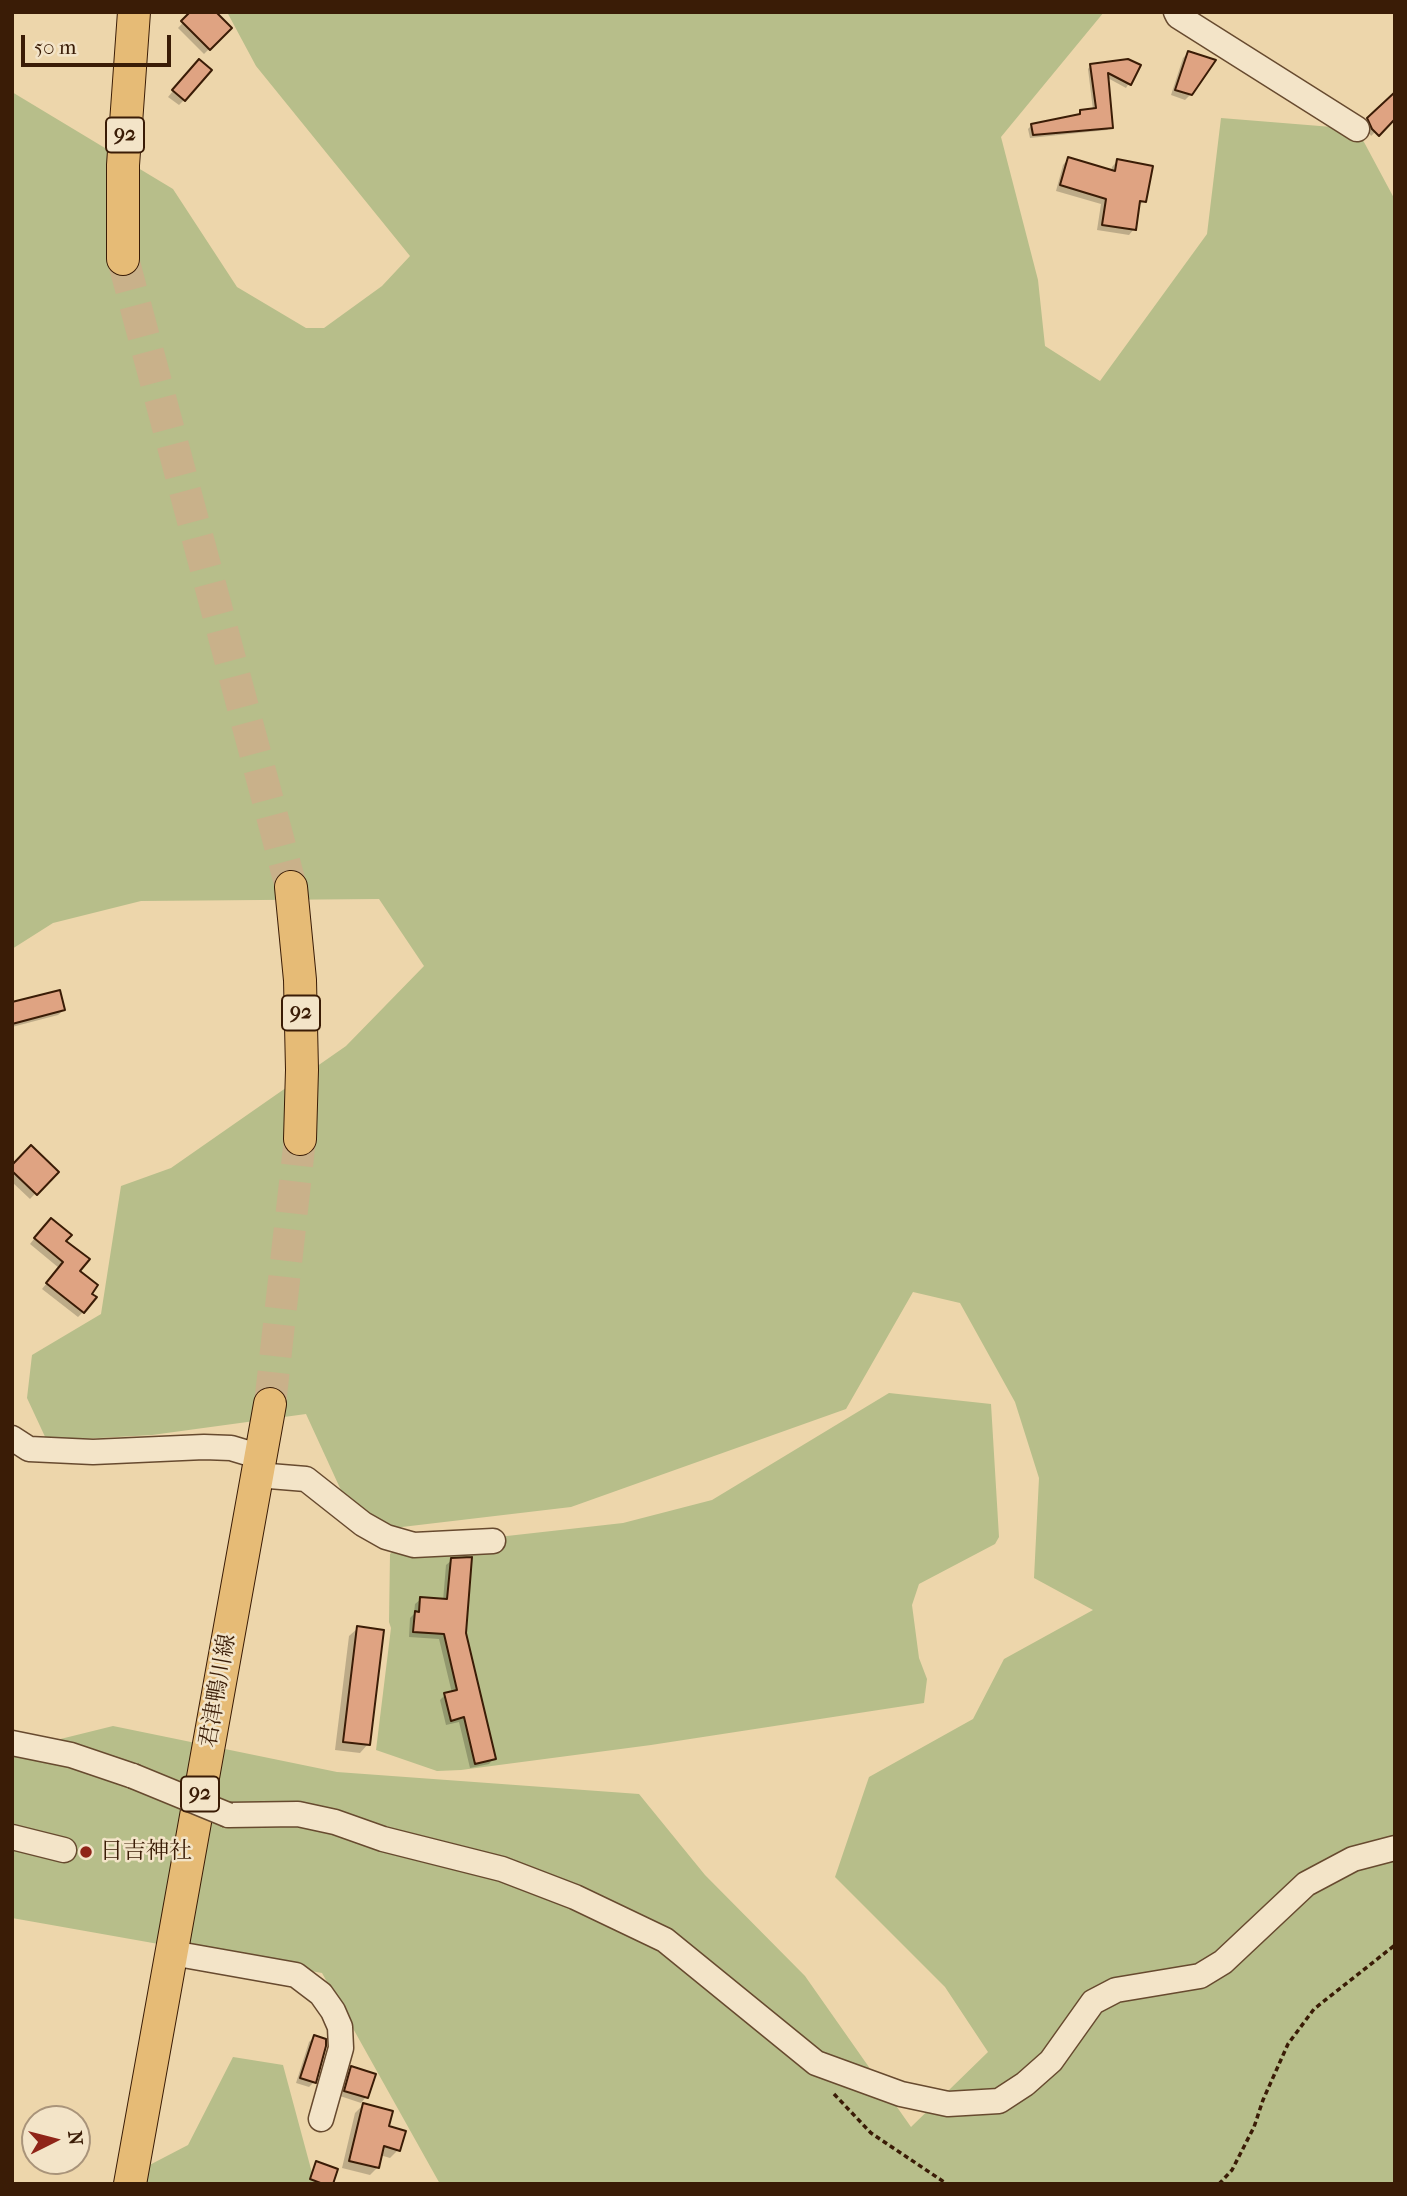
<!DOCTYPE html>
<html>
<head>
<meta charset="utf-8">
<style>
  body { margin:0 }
  #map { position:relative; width:1407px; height:2196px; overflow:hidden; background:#edd6ab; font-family:"IM FELL French Canon",serif }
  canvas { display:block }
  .frame { position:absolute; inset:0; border:14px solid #3a1c06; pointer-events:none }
  .north { position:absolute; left:21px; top:2105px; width:70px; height:70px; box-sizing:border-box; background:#f3e4c8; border:2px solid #a9947a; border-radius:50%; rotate:84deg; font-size:19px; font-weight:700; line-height:28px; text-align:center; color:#3a1c06 }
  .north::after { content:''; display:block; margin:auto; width:24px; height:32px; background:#8f2418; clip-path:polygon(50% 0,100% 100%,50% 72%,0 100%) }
  .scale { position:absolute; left:21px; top:35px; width:150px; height:32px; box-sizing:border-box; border:4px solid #3a1c06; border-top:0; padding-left:9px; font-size:21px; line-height:24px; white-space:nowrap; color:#3a1c06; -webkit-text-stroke:5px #f3e4c8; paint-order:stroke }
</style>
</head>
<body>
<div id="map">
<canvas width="1407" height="2196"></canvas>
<div class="frame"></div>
<div class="north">N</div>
<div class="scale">50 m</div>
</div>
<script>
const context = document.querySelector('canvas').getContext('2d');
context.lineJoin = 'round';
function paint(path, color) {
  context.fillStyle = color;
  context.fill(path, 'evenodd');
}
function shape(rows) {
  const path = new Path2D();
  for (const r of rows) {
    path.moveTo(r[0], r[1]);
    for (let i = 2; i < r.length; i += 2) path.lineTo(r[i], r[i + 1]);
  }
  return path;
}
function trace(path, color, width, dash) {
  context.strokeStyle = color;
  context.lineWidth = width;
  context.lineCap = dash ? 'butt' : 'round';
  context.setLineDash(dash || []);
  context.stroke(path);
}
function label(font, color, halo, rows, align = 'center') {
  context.font = font + ' "IM FELL French Canon","Noto Serif JP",serif';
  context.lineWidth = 5;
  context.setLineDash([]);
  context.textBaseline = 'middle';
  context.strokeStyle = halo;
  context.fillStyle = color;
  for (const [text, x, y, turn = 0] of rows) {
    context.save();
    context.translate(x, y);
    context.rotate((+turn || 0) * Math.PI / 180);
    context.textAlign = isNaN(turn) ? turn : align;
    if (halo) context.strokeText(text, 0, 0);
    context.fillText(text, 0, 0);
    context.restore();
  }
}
paint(shape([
  [227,12,1104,12,1001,137,1038,280,1045,346,1100,381,1207,234,1221,118,1357,129,1395,200,1395,2184,440,2184,322,1973,12,1918,12,1751,113,1726,337,1772,639,1794,705,1875,805,1976,911,2127,988,2052,945,1987,835,1877,869,1777,973,1719,1004,1659,1093,1610,1034,1578,1039,1478,1015,1402,960,1303,913,1292,846,1409,571,1507,385,1529,345,1499,306,1414,152,1435,47,1441,27,1398,32,1355,101,1314,121,1186,171,1168,346,1046,424,966,379,899,141,901,53,923,12,949,12,92,173,189,237,287,306,328,324,328,382,286,410,256,256,66],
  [889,1393,991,1404,999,1537,995,1544,919,1584,912,1605,919,1658,927,1679,924,1703,651,1745,461,1770,437,1771,376,1750,391,1628,389,1622,390,1554,404,1541,471,1535,507,1536,623,1523,712,1500],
  [233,2057,283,2065,315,2184,113,2184,188,2145]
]), '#b7be8a');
paint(shape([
  [193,12,230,28,204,54,178,28],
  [1188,53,1191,94,1185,100,1171,95,1183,58],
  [1091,65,1139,66,1126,88,1106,77,1111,127,1107,130,1030,138,1028,129,1032,125,1093,110,1088,69],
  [193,67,184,100,179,105,168,97],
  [1395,94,1395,113,1371,136,1364,124],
  [1068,159,1111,172,1112,167,1117,161,1144,201,1137,207,1134,229,1129,235,1097,230,1101,204,1056,191,1063,165],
  [12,1004,64,1010,58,1015,12,1027],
  [12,1167,56,1172,30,1199,12,1182],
  [45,1225,64,1241,78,1272,83,1312,78,1317,42,1289,59,1268,30,1244],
  [452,1560,464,1633,494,1758,489,1764,470,1768,459,1722,446,1725,440,1700,445,1695,452,1693,439,1639,409,1637,410,1618,414,1614,415,1604,421,1599,443,1601,446,1565],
  [358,1628,368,1744,360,1753,335,1750,349,1636],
  [314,2037,314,2082,309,2087,296,2083,309,2042],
  [352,2068,366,2097,361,2103,340,2096,346,2074],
  [363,2105,387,2127,398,2150,390,2158,380,2155,378,2167,370,2175,342,2168,355,2113]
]), '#0003');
const building = shape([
  [190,12,216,12,232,28,210,50,181,21,190,12],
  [1188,51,1216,60,1192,95,1175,90,1188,51],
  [199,59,212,70,185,101,172,90,199,59],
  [1128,59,1141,65,1131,85,1108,73,1113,128,1033,135,1031,124,1080,114,1080,110,1096,108,1090,64,1128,59],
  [1395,92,1395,119,1379,136,1372,129,1367,118,1395,92],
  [1068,157,1115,171,1117,159,1153,166,1146,202,1140,201,1136,230,1102,225,1106,199,1060,185,1068,157],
  [60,990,65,1010,12,1024,12,1002,60,990],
  [31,1145,59,1172,37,1195,12,1171,12,1165,31,1145],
  [51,1218,72,1235,66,1241,90,1259,80,1271,98,1285,92,1294,97,1297,84,1313,46,1283,63,1262,34,1238,51,1218],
  [472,1557,466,1633,496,1759,475,1764,464,1717,451,1721,444,1693,457,1690,444,1634,413,1632,415,1611,419,1612,420,1597,447,1599,451,1558,472,1557],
  [357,1626,384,1630,370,1745,343,1742,357,1626],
  [314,2035,326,2039,326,2046,316,2083,300,2078,314,2035],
  [351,2066,376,2074,368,2098,344,2091,351,2066],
  [363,2103,393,2111,389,2126,406,2131,400,2151,384,2146,379,2168,349,2161,363,2103],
  [316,2161,338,2169,333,2184,323,2184,310,2179,316,2161]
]);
paint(building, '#dfa382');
trace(building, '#3a1c06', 2);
trace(shape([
  [123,259,291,887],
  [270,1404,300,1139]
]), '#c9b18a', 32, [32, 16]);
const minor = shape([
  [1176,12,1178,16,1357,129],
  [12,1438,29,1449,93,1452,204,1447,231,1448,261,1457],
  [257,1475,306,1479,363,1524,386,1537,414,1545,493,1541],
  [12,1743,71,1755,133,1776],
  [228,1815,298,1814,335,1822,383,1839,502,1869,575,1897,665,1940,816,2063,901,2094,948,2104,999,2101,1025,2084,1051,2061,1093,2002,1116,1990,1200,1976,1223,1962,1306,1884,1353,1859,1395,1848],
  [12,1837,64,1850],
  [172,1953,296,1975,321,1994,333,2011,340,2027,341,2048,321,2119]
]);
const major = shape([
  [123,259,123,165,134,12],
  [291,887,300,980,302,1070,300,1139],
  [130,2184,270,1404]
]);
trace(minor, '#674a2f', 27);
trace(major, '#3a1c06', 34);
trace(shape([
  [834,2094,871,2133,947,2184],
  [1219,2184,1232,2170,1254,2127,1263,2100,1288,2044,1314,2009,1395,1945]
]), '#3a1c06', 3.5, [5, 3.5]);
trace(minor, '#f3e4c8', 24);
trace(major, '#e6bb76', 32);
const minorBridge = shape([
  [133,1776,228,1815]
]);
trace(minorBridge, '#674a2f', 27, []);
trace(minorBridge, '#f3e4c8', 24);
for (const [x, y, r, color] of [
  [86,1852,7,"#8f2418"]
]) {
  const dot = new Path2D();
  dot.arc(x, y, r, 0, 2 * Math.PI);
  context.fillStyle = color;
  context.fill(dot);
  trace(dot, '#f3e4c8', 2.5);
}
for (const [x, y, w] of [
  [125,135,38],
  [301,1013,38],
  [200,1794,38]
]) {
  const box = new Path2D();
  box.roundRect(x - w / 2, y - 17.5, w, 35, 5);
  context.fillStyle = '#f3e4c8';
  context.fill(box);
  trace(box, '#3a1c06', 2);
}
label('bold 21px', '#3a1c06', null, [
  ["92",125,135],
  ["92",301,1013],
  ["92",200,1794]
]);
label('23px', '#3a1c06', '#f3e4c8', [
  ["君津鴨川線",219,1691,-80]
]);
label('23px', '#3a1c06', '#f3e4c8', [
  ["日吉神社",100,1852]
], 'left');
</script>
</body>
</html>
